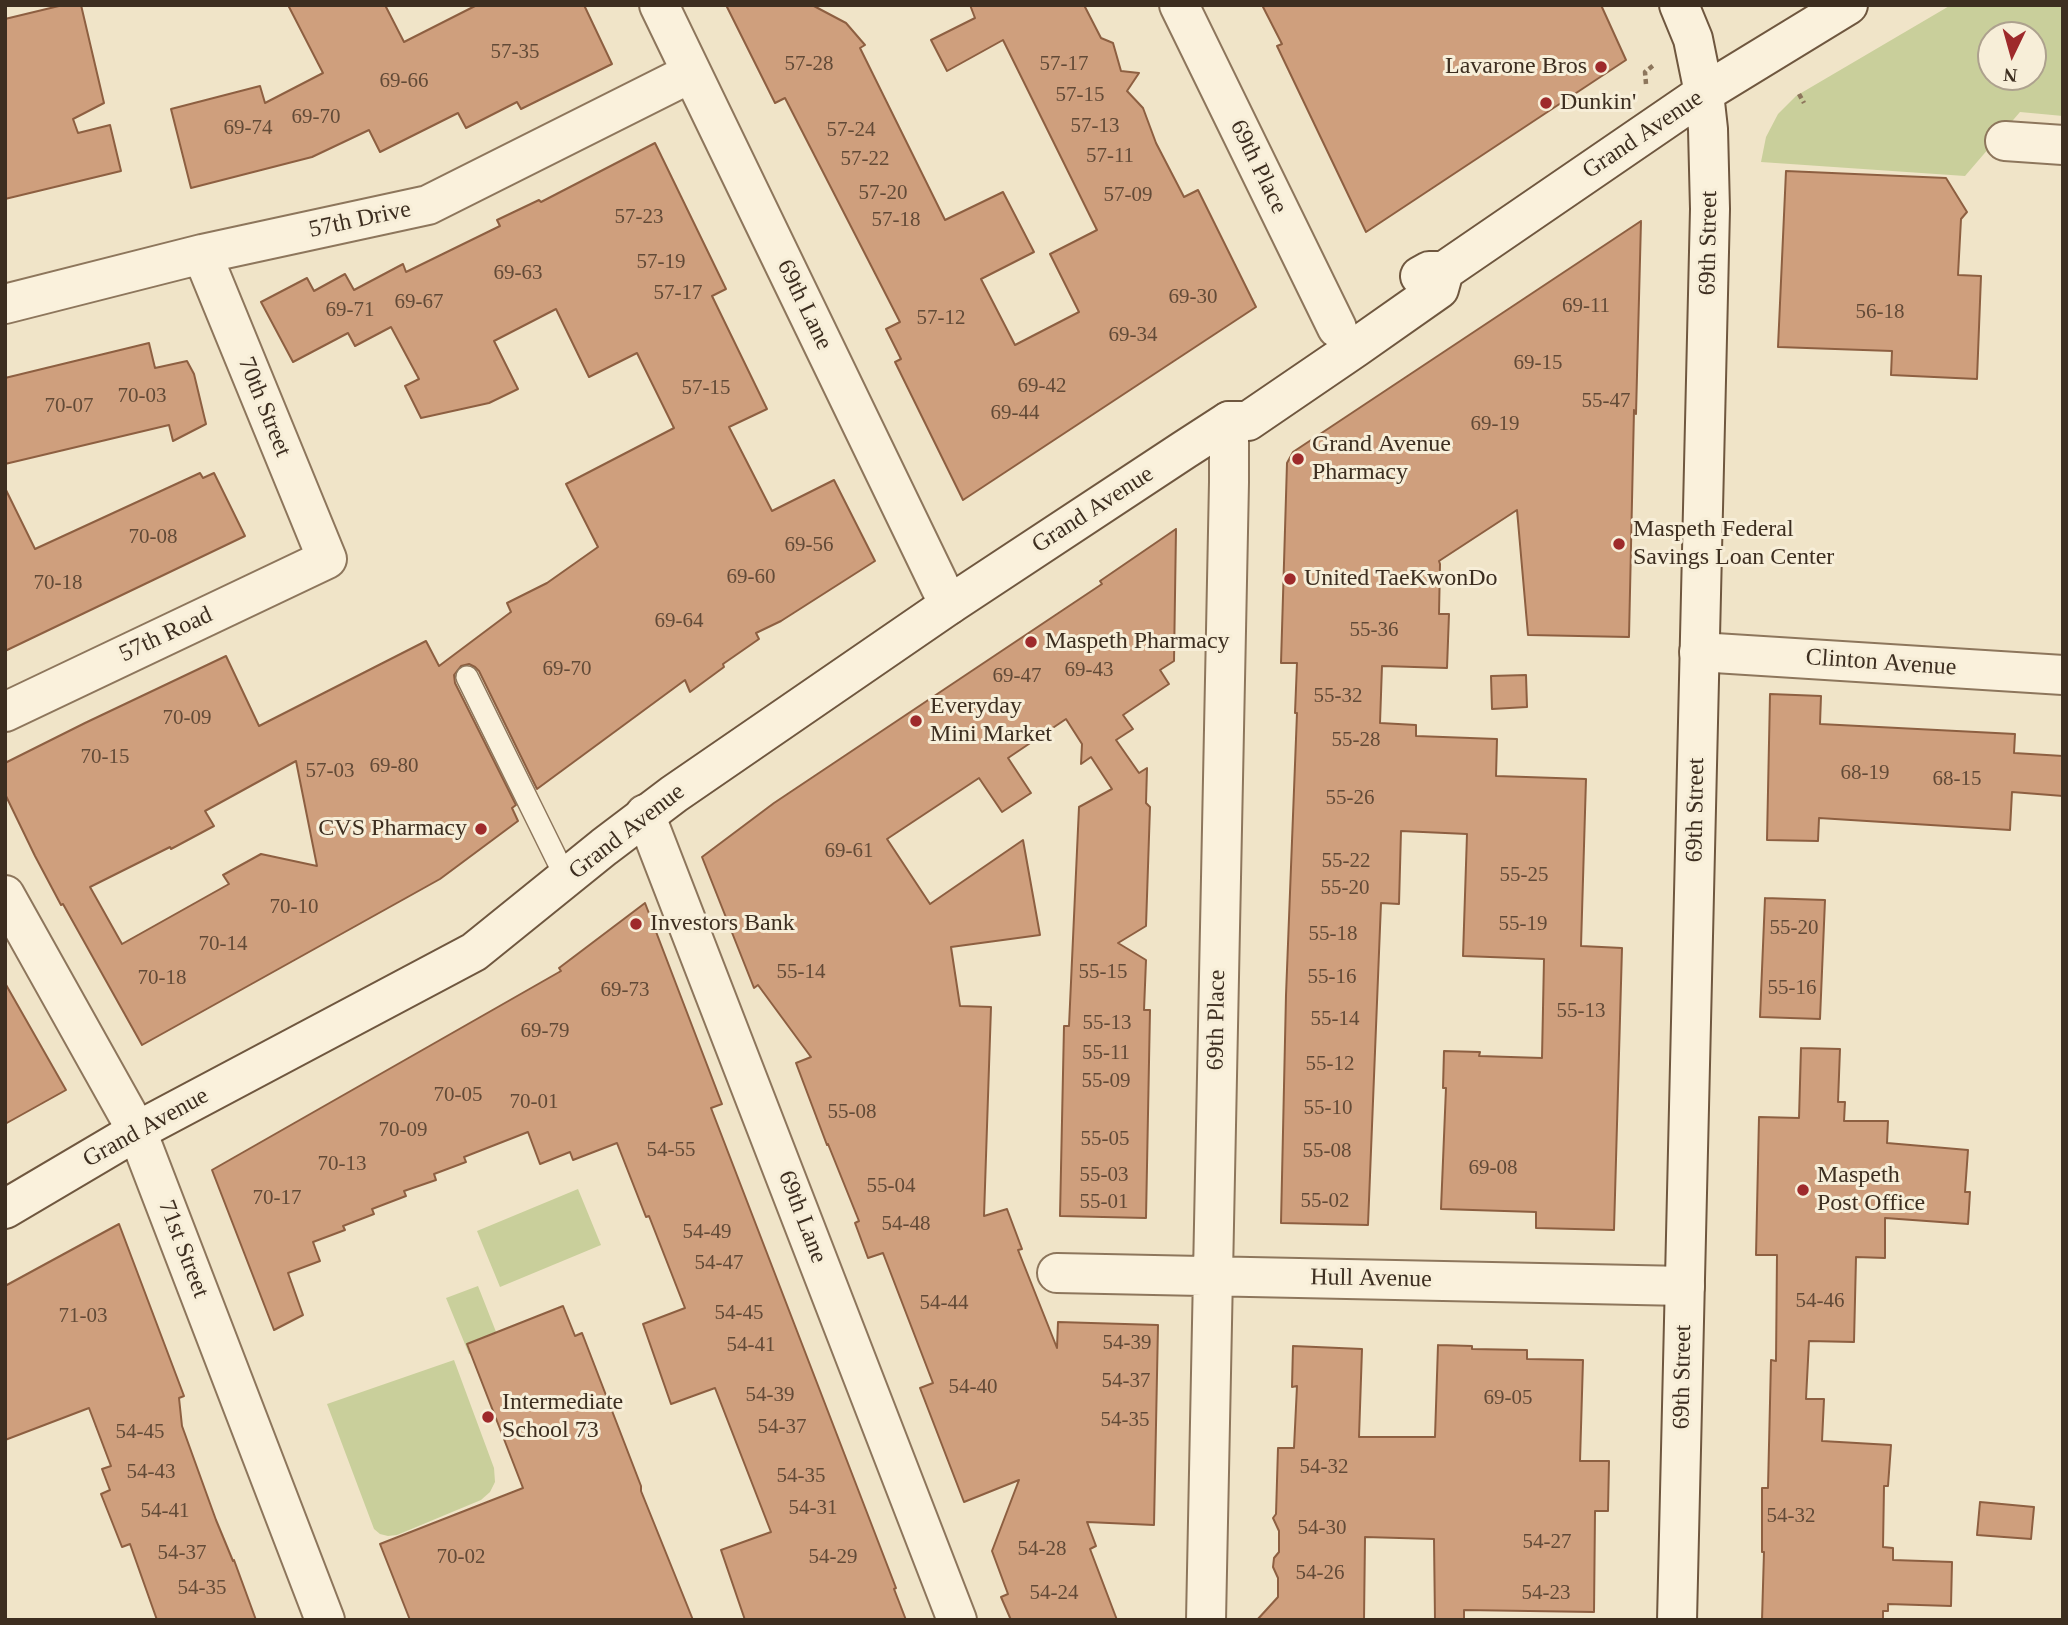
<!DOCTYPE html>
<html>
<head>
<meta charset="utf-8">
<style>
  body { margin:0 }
  #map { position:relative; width:2068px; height:1625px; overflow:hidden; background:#f0e4c8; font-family:Georgia,serif }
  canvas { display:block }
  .frame { position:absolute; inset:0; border:7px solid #3d2e20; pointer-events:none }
  .north { position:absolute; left:1977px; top:21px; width:70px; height:70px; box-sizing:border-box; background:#f7eed8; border:2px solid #ada18e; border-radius:50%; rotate:185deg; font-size:19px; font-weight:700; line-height:28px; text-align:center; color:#3d2e20 }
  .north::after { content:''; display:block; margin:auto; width:24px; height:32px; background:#9e2a2b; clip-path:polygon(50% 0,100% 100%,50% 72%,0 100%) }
</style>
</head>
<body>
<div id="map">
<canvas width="2068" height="1625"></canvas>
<div class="frame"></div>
<div class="north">N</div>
</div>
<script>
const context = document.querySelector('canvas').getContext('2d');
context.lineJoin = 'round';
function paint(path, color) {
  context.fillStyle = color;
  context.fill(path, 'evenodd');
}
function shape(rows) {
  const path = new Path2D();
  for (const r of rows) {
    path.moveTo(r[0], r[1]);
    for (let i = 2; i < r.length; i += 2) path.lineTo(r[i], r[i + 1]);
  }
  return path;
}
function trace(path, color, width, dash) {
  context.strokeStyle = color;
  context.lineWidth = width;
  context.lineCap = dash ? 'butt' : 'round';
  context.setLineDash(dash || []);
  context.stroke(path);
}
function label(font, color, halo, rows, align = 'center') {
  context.font = font + ' Georgia,serif';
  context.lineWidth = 6;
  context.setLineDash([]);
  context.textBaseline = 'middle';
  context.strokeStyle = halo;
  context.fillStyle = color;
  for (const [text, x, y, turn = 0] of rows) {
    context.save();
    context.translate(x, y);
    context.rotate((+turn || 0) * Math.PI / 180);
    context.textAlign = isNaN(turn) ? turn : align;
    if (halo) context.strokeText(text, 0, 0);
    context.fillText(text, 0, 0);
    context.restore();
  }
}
paint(shape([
  [1951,5,2063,5,2063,116,2020,112,1965,176,1761,162,1766,137,1778,114,1796,96],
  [1991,35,2033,35,2033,77,1991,77],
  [578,1189,601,1245,500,1287,477,1231],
  [478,1286,500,1342,469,1354,446,1298],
  [454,1360,494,1468,495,1482,490,1492,481,1500,397,1535,388,1536,380,1534,374,1529,327,1404]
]), '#c9cf9b');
const building = shape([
  [63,5,81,5,104,103,73,119,78,133,110,125,121,171,5,199,5,19,63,5],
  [288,5,385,5,404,42,477,5,584,5,612,64,521,109,517,102,466,128,458,113,380,152,369,130,312,157,191,188,171,109,260,86,265,103,323,73,288,5],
  [726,5,812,5,846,23,865,45,860,48,945,220,1003,192,1034,252,981,279,1015,345,1079,312,1050,254,1097,230,1003,40,947,71,931,40,975,18,970,5,1084,5,1101,38,1113,43,1121,71,1139,73,1127,91,1143,108,1156,143,1184,197,1198,190,1256,307,963,500,895,362,901,359,886,329,900,322,785,98,775,103,726,5],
  [1262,5,1601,5,1626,60,1366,232,1277,46,1282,44,1262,5],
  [655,143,726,289,712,296,767,409,729,427,772,511,834,480,875,561,781,621,756,633,759,639,723,664,724,667,690,692,685,680,537,789,479,671,475,667,469,664,461,666,454,675,455,683,516,805,512,808,518,821,440,879,142,1045,63,904,61,905,35,856,5,794,5,763,85,723,226,656,259,726,426,641,439,666,511,612,507,603,547,583,598,547,566,484,674,428,637,353,589,377,556,309,494,341,518,389,489,403,421,418,405,386,419,379,391,327,355,346,348,333,293,362,261,302,307,278,314,291,345,274,354,290,403,264,406,272,500,226,497,220,539,200,541,202,655,143],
  [296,761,317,866,261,854,223,875,229,884,122,944,90,887,170,847,171,849,214,826,205,811,296,761],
  [1786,171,1946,178,1967,212,1961,219,1958,275,1981,276,1977,379,1891,375,1892,351,1778,347,1786,171],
  [1641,221,1636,414,1634,410,1629,637,1528,635,1517,510,1439,561,1440,564,1439,614,1449,614,1447,668,1382,666,1380,723,1416,725,1416,736,1497,739,1496,776,1586,779,1581,946,1622,948,1614,1230,1536,1228,1536,1212,1441,1209,1446,1088,1443,1088,1444,1051,1480,1052,1479,1056,1542,1058,1544,959,1463,956,1467,834,1401,831,1399,904,1381,903,1368,1225,1281,1223,1286,995,1297,713,1295,713,1297,663,1281,663,1287,463,1293,452,1641,221],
  [149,343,155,368,187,361,194,374,206,424,173,441,169,425,5,464,5,378,149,343],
  [200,473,203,478,214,473,245,536,5,651,5,488,35,549,200,473],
  [1176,529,1174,661,1160,670,1169,684,1123,715,1133,729,1116,740,1139,773,1147,768,1146,803,1150,807,1146,926,1118,943,1146,960,1144,1010,1150,1010,1146,1218,1060,1216,1064,1026,1069,1026,1079,807,1112,789,1091,757,1081,764,1082,744,1066,719,1008,758,1031,793,1002,812,979,778,887,839,930,904,1023,840,1040,935,951,947,960,1006,991,1007,984,1216,1007,1209,1022,1249,1018,1250,1057,1348,1058,1322,1158,1325,1154,1525,1087,1522,1096,1546,1090,1549,1117,1620,1011,1620,1001,1597,1008,1594,992,1551,1019,1480,964,1502,920,1388,933,1383,883,1253,868,1258,855,1223,859,1221,828,1144,827,1145,796,1063,811,1057,758,985,754,988,702,857,774,803,1066,608,1102,584,1100,581,1176,529],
  [1526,675,1527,707,1492,709,1491,676,1526,675],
  [1770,694,1821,696,1820,724,2015,734,2014,753,2063,756,2063,796,2012,792,2010,830,1819,818,1818,841,1767,840,1770,694],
  [1765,898,1825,900,1820,1019,1760,1017,1765,898],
  [645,903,722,1104,711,1108,896,1588,894,1589,906,1620,745,1620,721,1550,771,1532,715,1388,671,1404,643,1324,685,1308,649,1216,646,1217,617,1143,573,1160,570,1152,540,1164,528,1132,464,1157,466,1162,434,1174,436,1180,404,1191,406,1196,372,1209,374,1214,343,1226,345,1230,313,1242,320,1261,288,1273,303,1315,274,1330,212,1170,561,971,559,968,645,903],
  [5,983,66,1090,5,1124,5,983],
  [1801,1048,1840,1049,1838,1102,1845,1102,1844,1121,1888,1121,1887,1143,1968,1150,1965,1192,1970,1192,1968,1224,1885,1218,1885,1258,1856,1257,1854,1342,1809,1341,1806,1399,1824,1399,1822,1441,1891,1445,1888,1486,1884,1486,1883,1547,1893,1548,1893,1560,1952,1562,1951,1606,1888,1604,1888,1611,1883,1611,1883,1620,1762,1620,1764,1552,1762,1552,1762,1488,1768,1488,1771,1360,1776,1361,1777,1255,1756,1255,1759,1117,1799,1118,1801,1048],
  [119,1224,184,1396,179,1398,182,1426,216,1520,233,1561,234,1560,256,1620,157,1620,130,1544,122,1547,101,1494,110,1490,102,1469,111,1466,89,1408,5,1440,5,1286,119,1224],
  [563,1306,575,1336,582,1333,641,1486,641,1491,693,1620,410,1620,380,1544,523,1488,467,1344,563,1306],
  [1438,1345,1472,1346,1472,1349,1527,1350,1527,1359,1583,1360,1580,1461,1609,1461,1608,1511,1595,1511,1594,1612,1464,1610,1464,1620,1435,1620,1434,1539,1365,1537,1364,1620,1257,1620,1278,1597,1278,1578,1273,1567,1274,1558,1279,1552,1279,1531,1273,1518,1276,1514,1278,1448,1294,1448,1297,1386,1292,1387,1293,1346,1362,1349,1359,1437,1435,1437,1438,1345],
  [1980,1502,2034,1507,2031,1539,1977,1535,1980,1502]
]);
paint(building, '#cf9f7d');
trace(building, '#8d5f41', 2);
const lane = shape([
  [467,677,566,878]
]);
const street = shape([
  [659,5,949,605],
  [1179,5,1337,328],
  [2005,141,2063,145],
  [5,304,202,254,428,205,691,73],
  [1699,652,2063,675],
  [5,712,327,559,202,254],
  [645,814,957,1620],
  [5,895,137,1131,325,1620],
  [1057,1273,1685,1286],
  [1206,1620,1229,482,1229,421]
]);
const secondary = shape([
  [1420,276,1429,271,1444,271,1704,93,1848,5],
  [5,1209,137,1131,474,952,604,847,674,794,949,605,1184,450,1229,421,1248,421,1355,348,1439,289,1444,271],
  [1677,1620,1710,209,1708,129,1704,93,1693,39,1679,5]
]);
trace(lane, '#8d765c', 24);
trace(street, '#8d765c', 42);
trace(secondary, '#6f573f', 42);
trace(shape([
  [1646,84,1645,72,1655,64],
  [1799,94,1804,103]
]), '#8d765c', 4.5, [5, 3.5]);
trace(lane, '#faf1dc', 21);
trace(street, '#faf1dc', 38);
trace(secondary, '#faf1dc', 38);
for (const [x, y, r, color] of [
  [1601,67,7,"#9e2a2b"],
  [1546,103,7,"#9e2a2b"],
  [1298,459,7,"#9e2a2b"],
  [1619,544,7,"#9e2a2b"],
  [1290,579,7,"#9e2a2b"],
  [1031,642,7,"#9e2a2b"],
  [916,721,7,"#9e2a2b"],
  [481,829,7,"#9e2a2b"],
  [636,924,7,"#9e2a2b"],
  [1803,1190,7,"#9e2a2b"],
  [488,1417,7,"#9e2a2b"]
]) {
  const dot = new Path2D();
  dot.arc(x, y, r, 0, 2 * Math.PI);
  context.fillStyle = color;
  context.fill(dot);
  trace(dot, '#f7eed8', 2.5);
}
label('21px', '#624a37', null, [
  ["57-35",515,52],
  ["57-28",809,64],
  ["57-17",1064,64],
  ["69-66",404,81],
  ["57-15",1080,95],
  ["69-70",316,117],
  ["57-13",1095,126],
  ["69-74",248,128],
  ["57-24",851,130],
  ["57-11",1110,156],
  ["57-22",865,159],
  ["57-20",883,193],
  ["57-09",1128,195],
  ["57-23",639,217],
  ["57-18",896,220],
  ["57-19",661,262],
  ["69-63",518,273],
  ["57-17",678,293],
  ["69-30",1193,297],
  ["69-67",419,302],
  ["69-11",1586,306],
  ["69-71",350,310],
  ["56-18",1880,312],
  ["57-12",941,318],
  ["69-34",1133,335],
  ["69-15",1538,363],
  ["69-42",1042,386],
  ["57-15",706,388],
  ["70-03",142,396],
  ["55-47",1606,401],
  ["70-07",69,406],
  ["69-44",1015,413],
  ["69-19",1495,424],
  ["70-08",153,537],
  ["69-56",809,545],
  ["69-60",751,577],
  ["70-18",58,583],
  ["69-64",679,621],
  ["55-36",1374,630],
  ["69-70",567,669],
  ["69-43",1089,670],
  ["69-47",1017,676],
  ["55-32",1338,696],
  ["70-09",187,718],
  ["55-28",1356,740],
  ["70-15",105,757],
  ["69-80",394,766],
  ["57-03",330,771],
  ["68-19",1865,773],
  ["68-15",1957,779],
  ["55-26",1350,798],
  ["69-61",849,851],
  ["55-22",1346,861],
  ["55-25",1524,875],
  ["55-20",1345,888],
  ["70-10",294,907],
  ["55-19",1523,924],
  ["55-20",1794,928],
  ["55-18",1333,934],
  ["70-14",223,944],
  ["55-14",801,972],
  ["55-15",1103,972],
  ["55-16",1332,977],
  ["70-18",162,978],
  ["55-16",1792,988],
  ["69-73",625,990],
  ["55-13",1581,1011],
  ["55-14",1335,1019],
  ["55-13",1107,1023],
  ["69-79",545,1031],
  ["55-11",1106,1053],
  ["55-12",1330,1064],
  ["55-09",1106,1081],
  ["70-05",458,1095],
  ["70-01",534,1102],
  ["55-10",1328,1108],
  ["55-08",852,1112],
  ["70-09",403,1130],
  ["55-05",1105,1139],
  ["54-55",671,1150],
  ["55-08",1327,1151],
  ["70-13",342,1164],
  ["69-08",1493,1168],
  ["55-03",1104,1175],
  ["55-04",891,1186],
  ["70-17",277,1198],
  ["55-02",1325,1201],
  ["55-01",1104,1202],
  ["54-48",906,1224],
  ["54-49",707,1232],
  ["54-47",719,1263],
  ["54-46",1820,1301],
  ["54-44",944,1303],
  ["54-45",739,1313],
  ["71-03",83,1316],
  ["54-39",1127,1343],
  ["54-41",751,1345],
  ["54-37",1126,1381],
  ["54-40",973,1387],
  ["54-39",770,1395],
  ["69-05",1508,1398],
  ["54-35",1125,1420],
  ["54-37",782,1427],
  ["54-45",140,1432],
  ["54-32",1324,1467],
  ["54-43",151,1472],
  ["54-35",801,1476],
  ["54-31",813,1508],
  ["54-41",165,1511],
  ["54-32",1791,1516],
  ["54-30",1322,1528],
  ["54-27",1547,1542],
  ["54-28",1042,1549],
  ["54-37",182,1553],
  ["70-02",461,1557],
  ["54-29",833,1557],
  ["54-26",1320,1573],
  ["54-35",202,1588],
  ["54-24",1054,1593],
  ["54-23",1546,1593]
]);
label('24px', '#3d2e20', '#f7eed8', [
  ["Lavarone Bros",1587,67,"right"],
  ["Dunkin'",1560,103],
  ["Grand Avenue",1312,445],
  ["Pharmacy",1312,473],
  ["Maspeth Federal",1633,530],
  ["Savings Loan Center",1633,558],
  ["United TaeKwonDo",1304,579],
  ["Maspeth Pharmacy",1045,642],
  ["Everyday",930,707],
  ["Mini Market",930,735],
  ["CVS Pharmacy",467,829,"right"],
  ["Investors Bank",650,924],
  ["Maspeth",1817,1176],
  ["Post Office",1817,1204],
  ["Intermediate",502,1403],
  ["School 73",502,1431]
], 'left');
label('24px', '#3d2e20', '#f7eed8', [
  ["Grand Avenue",1643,135,-34],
  ["69th Place",1258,167,64],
  ["57th Drive",360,220,-12],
  ["69th Street",1709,243,-89],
  ["69th Lane",804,305,64],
  ["70th Street",264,407,68],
  ["Grand Avenue",1093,510,-33],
  ["57th Road",166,635,-25],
  ["Clinton Avenue",1881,663,4],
  ["69th Street",1696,810,-89],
  ["Grand Avenue",627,832,-38],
  ["69th Place",1217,1020,-89],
  ["Grand Avenue",146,1128,-29],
  ["69th Lane",802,1217,69],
  ["71st Street",183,1249,69],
  ["Hull Avenue",1371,1279,1],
  ["69th Street",1683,1377,-89]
]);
</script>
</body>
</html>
